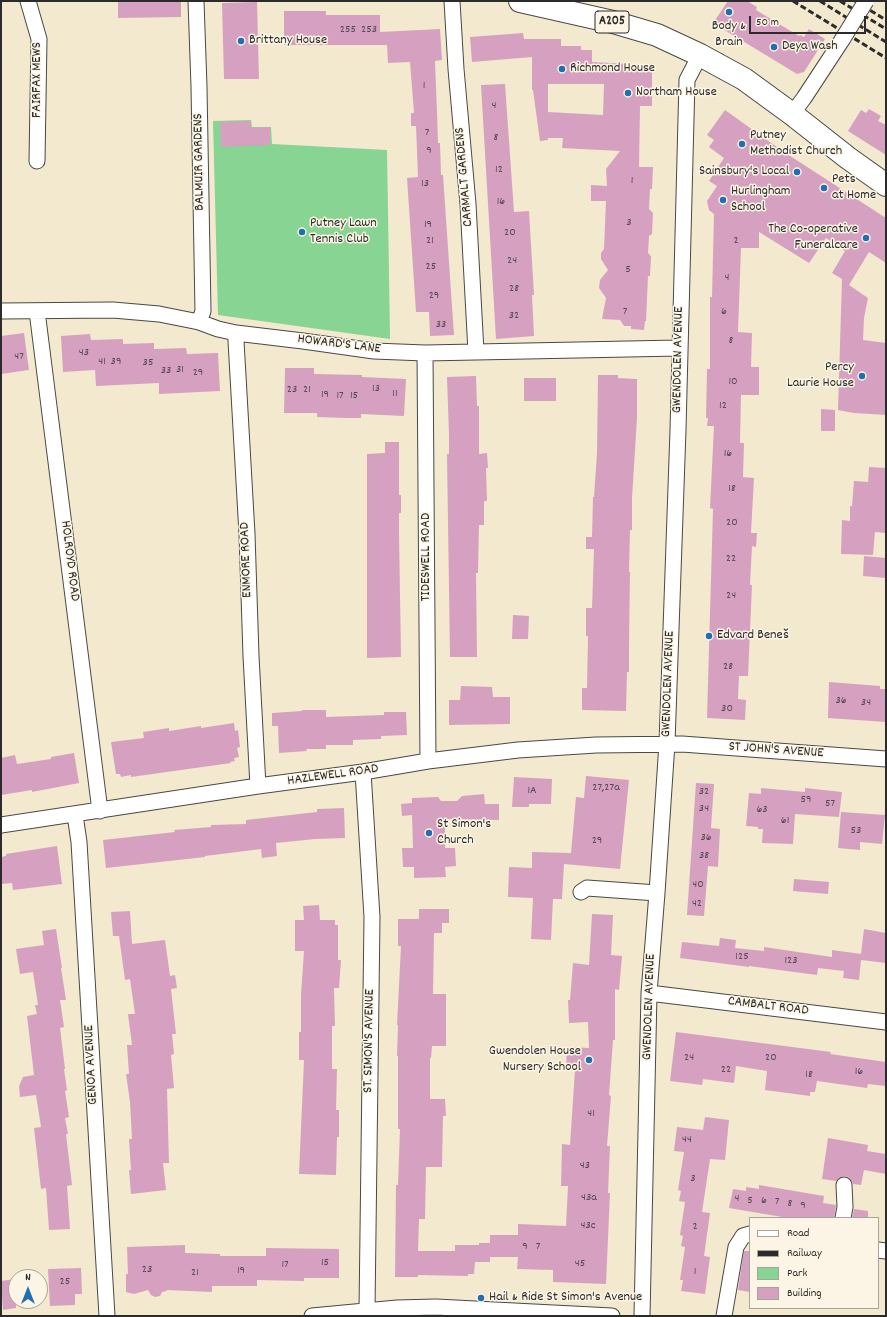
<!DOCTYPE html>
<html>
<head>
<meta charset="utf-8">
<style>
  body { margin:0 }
  #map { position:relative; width:887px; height:1317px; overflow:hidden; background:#f3e9cf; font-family:Dekko,sans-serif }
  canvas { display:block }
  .frame { position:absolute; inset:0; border:2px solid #2b2b2b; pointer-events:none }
  .legend { position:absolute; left:749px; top:1217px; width:130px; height:92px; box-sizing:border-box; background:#fcf5e5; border:1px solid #a8a49b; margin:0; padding:5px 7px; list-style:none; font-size:12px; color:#2b2b2b }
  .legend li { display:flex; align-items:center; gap:8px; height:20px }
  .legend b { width:20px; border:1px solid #a8a49b }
  .north { position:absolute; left:8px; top:1269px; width:40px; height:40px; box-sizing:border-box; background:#fcf5e5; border:1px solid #a8a49b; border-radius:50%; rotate:0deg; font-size:11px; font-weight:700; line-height:16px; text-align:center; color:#2b2b2b }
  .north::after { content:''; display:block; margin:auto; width:14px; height:18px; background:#1f6fb2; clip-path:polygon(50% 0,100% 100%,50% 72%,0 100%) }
  .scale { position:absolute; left:749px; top:16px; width:117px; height:18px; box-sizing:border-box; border:2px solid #2b2b2b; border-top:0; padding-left:5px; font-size:12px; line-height:14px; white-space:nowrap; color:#2b2b2b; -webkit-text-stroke:3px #fcf5e5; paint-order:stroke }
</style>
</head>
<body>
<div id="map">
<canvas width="887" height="1317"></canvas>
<div class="frame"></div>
<ul class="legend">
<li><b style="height:5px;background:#fff"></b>Road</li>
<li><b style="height:5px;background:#2b2b2b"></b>Railway</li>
<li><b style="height:11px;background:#87d493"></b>Park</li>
<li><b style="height:11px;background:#d6a1c1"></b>Building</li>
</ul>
<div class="north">N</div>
<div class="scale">50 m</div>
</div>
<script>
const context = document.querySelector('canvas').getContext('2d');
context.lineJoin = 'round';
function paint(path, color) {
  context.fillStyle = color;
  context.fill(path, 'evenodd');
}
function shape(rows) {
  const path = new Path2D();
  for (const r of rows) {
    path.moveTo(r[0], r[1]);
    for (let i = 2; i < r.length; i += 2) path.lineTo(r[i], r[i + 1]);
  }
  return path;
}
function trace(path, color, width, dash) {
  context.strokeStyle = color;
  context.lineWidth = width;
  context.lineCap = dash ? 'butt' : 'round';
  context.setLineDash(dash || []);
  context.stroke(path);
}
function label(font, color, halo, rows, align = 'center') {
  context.font = font + ' Dekko,sans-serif';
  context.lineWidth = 3;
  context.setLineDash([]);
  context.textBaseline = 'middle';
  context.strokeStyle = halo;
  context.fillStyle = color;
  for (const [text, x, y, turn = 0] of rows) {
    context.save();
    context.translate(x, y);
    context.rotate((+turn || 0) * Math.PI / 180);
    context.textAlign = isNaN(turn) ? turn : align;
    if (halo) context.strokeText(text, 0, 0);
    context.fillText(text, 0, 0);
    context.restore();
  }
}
paint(shape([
  [251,120,252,127,271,127,272,144,387,150,390,339,218,315,213,121]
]), '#87d493');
paint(shape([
  [118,1,181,1,181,17,118,18],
  [728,1,747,1,757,7,756,10,799,36,800,35,804,37,809,29,825,39,804,72,797,74,713,23],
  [257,2,259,79,224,79,222,3],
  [284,11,326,11,326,15,380,15,380,32,440,29,442,60,435,61,437,112,438,143,440,143,441,175,443,175,454,335,430,336,429,312,416,312,407,178,418,177,416,126,411,126,411,113,414,113,410,62,388,63,387,45,284,45],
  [523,33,524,39,561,39,561,46,581,46,581,50,592,50,592,62,629,64,629,70,652,71,652,106,640,106,639,167,653,167,652,189,650,189,649,209,653,213,652,234,649,236,648,253,651,256,650,276,648,276,646,321,645,321,644,330,631,329,631,326,624,326,620,320,602,319,606,298,599,288,600,280,608,270,601,259,601,253,604,249,606,201,591,201,591,185,607,186,606,169,620,151,562,148,563,138,548,138,548,140,540,141,533,90,532,90,532,57,472,62,470,37],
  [548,84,604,84,603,115,548,112],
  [505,84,514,212,529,211,534,295,532,295,534,336,496,339,481,85],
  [869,109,881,116,878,121,886,125,886,155,848,131,861,110,866,113],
  [725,110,781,150,886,218,886,263,869,252,849,285,868,298,864,318,863,340,886,343,886,415,854,413,838,410,842,279,832,273,845,251,826,238,809,263,759,232,759,248,741,248,738,332,752,333,751,367,759,367,759,395,741,395,740,443,744,443,743,477,754,478,751,533,757,533,756,547,752,546,750,585,752,585,748,676,739,676,738,699,746,700,745,720,707,718,713,509,710,508,714,426,707,426,708,418,706,418,707,369,710,369,710,297,712,297,714,214,709,210,707,201,717,186,709,181,724,158,709,147,714,140,707,135],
  [251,121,251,128,270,127,270,145,221,147,220,122],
  [24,333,29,370,1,374,1,336],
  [90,334,91,340,123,339,123,344,154,343,154,349,186,348,187,354,218,353,220,391,159,394,159,383,96,386,95,370,63,372,61,336],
  [285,368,314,368,314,374,362,375,362,377,406,379,404,416,361,414,361,418,346,418,317,417,317,413,284,413],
  [598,375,618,375,618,378,637,379,637,418,632,498,632,530,630,530,629,572,630,572,629,645,629,672,627,672,626,711,582,710,582,688,587,688,588,636,586,636,586,608,592,608,594,549,586,549,586,537,592,537,593,497,594,497,597,453],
  [476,376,477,406,479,406,479,454,487,453,488,468,486,468,487,501,484,501,484,525,479,525,478,573,476,573,477,657,450,657,447,454,449,454,449,435,447,377],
  [524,378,556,378,556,401,524,401],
  [821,409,835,410,835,431,821,431],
  [385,442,399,442,399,495,401,495,401,513,399,513,399,533,401,657,367,658,367,454,385,453],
  [869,467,886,468,886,533,875,532,873,555,841,554,842,520,850,521,850,506,852,506,854,481,868,482],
  [864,556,886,558,886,578,863,576],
  [513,615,529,616,528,639,512,639],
  [829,682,880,686,880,689,886,689,886,722,828,718],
  [461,686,492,687,493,697,510,697,510,724,449,725,449,700,460,700],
  [302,710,326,710,326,717,384,715,384,712,406,712,407,735,381,736,381,739,353,740,353,745,326,745,326,749,306,749,307,751,279,753,278,726,272,726,272,713,302,711],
  [234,723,235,731,238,730,240,747,237,748,239,757,234,758,235,761,230,762,231,763,131,777,131,775,121,777,120,774,116,774,111,742,144,738,143,732,169,728,169,731,201,726,201,728],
  [74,753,79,783,32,792,32,790,1,795,1,758,15,755,17,764,51,759,51,757],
  [586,776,629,780,620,869,564,864,562,899,553,899,551,940,531,939,533,898,508,897,509,867,532,868,532,852,571,853,576,797,584,798],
  [514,777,552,779,551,804,529,804,529,807,512,807],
  [696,783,714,784,711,828,720,829,718,867,708,866,704,916,687,915],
  [761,788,805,792,805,788,842,792,839,817,795,814,793,844,762,843,763,829,758,829,758,827,746,826,749,793,761,794],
  [484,794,485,804,499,804,499,820,445,819,445,848,455,848,456,866,445,867,446,877,414,878,414,867,403,867,402,848,413,848,412,815,402,816,401,804,412,803,412,798,438,797,441,801,457,801,462,796],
  [344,808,345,838,315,839,276,843,277,856,262,858,261,849,205,856,205,857,106,868,103,840,175,832,174,830,211,827,211,825,246,824,246,820,317,812,317,809],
  [841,812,885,815,882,844,860,842,860,850,838,848],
  [57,846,62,884,13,890,12,883,1,884,1,857,6,856,6,854],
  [794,879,829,882,828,894,793,891],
  [319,905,320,920,335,920,335,925,338,925,338,960,341,960,339,988,334,988,335,1026,332,1026,332,1069,337,1069,336,1110,339,1110,339,1137,337,1137,336,1175,299,1174,304,1060,299,1060,299,1032,301,1032,301,995,304,951,295,951,295,920,304,920,303,906],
  [419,909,449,909,449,923,442,923,442,933,434,933,433,994,446,994,446,1046,432,1046,431,1058,430,1058,430,1099,445,1099,446,1116,443,1116,442,1167,426,1167,425,1219,419,1219,418,1251,455,1251,455,1245,479,1245,479,1243,490,1243,490,1235,518,1235,518,1224,566,1226,568,1186,561,1186,562,1144,570,1145,575,1070,566,1070,567,1047,589,1048,588,1022,569,1023,568,1000,570,1000,573,963,589,965,592,914,613,915,611,955,622,956,619,990,615,989,615,1040,613,1040,609,1095,611,1096,607,1146,610,1146,608,1193,610,1193,606,1284,553,1282,553,1270,517,1269,518,1257,490,1257,490,1262,475,1262,474,1274,468,1274,468,1276,418,1275,418,1277,395,1277,396,1185,398,1185,400,1129,398,1129,398,1056,397,1056,398,1025,397,1025,401,946,398,946,398,919,419,919],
  [130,911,132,944,165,940,170,976,175,975,177,988,171,989,176,1034,172,1034,174,1054,171,1055,174,1088,167,1089,169,1163,163,1163,166,1190,131,1194,129,1170,131,1170,129,1139,132,1139,130,1102,126,1074,129,1074,127,1045,132,1045,128,1014,135,1014,130,979,125,980,119,936,113,936,111,912],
  [56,929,62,968,61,968,66,1000,60,1000,64,1027,60,1028,65,1069,64,1069,67,1090,65,1091,69,1117,65,1118,68,1134,66,1134,72,1185,67,1186,70,1229,49,1230,46,1188,41,1189,34,1128,41,1127,36,1095,20,1097,19,1086,23,1077,34,1075,27,1016,37,1014,35,1005,38,1005,33,972,20,974,16,949,44,945,42,931],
  [864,929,886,933,886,963,861,960,859,980,843,978,844,971,818,968,817,975,749,966,749,967,680,958,682,942,719,946,720,938,736,940,735,948,764,951,764,947,832,957,832,950,861,954],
  [676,1032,831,1052,830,1054,886,1062,886,1086,868,1084,867,1088,817,1081,815,1092,810,1092,810,1096,765,1090,767,1071,736,1066,734,1083,703,1079,702,1085,670,1081],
  [705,1117,729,1120,725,1160,710,1159,702,1212,710,1213,704,1256,710,1257,705,1294,681,1291,683,1280,680,1280,685,1247,681,1246,683,1236,680,1235,685,1202,679,1201,681,1191,678,1190,684,1152,674,1151,677,1127,703,1130],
  [828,1138,868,1145,867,1151,886,1154,886,1174,864,1170,861,1185,853,1184,848,1177,844,1176,839,1178,836,1181,822,1179],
  [759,1185,824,1196,823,1203,836,1205,834,1218,788,1218,729,1208,733,1189,746,1191,746,1187,759,1189],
  [854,1209,868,1211,868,1218,852,1218],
  [185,1245,185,1253,220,1254,220,1256,266,1256,266,1248,339,1249,339,1278,304,1278,304,1281,257,1280,257,1286,212,1286,212,1292,166,1290,167,1291,162,1292,160,1296,155,1297,151,1295,148,1290,134,1294,126,1292,126,1274,128,1274,127,1247],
  [744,1251,750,1251,750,1292,738,1290],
  [81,1268,82,1294,75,1294,75,1305,50,1306,48,1269],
  [16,1279,16,1308,3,1310,1,1281]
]), '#d6a1c1');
const street = shape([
  [28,1,39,39,37,161],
  [196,1,199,87,203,311,199,322],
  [452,1,456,69,468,204,476,352],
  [792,114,804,98,842,40],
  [1,311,113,310,159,314,199,322,218,329,236,333,303,341,374,351,425,353,679,348],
  [37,311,100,811],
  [236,333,236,341,247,534,251,656,258,786],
  [425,353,428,761],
  [363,772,372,917,367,1310],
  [75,815,79,842,107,1316],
  [1,825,258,786,363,772,428,761,518,750,596,745,682,744,886,759],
  [581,892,587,888,657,893],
  [649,993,886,1022],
  [843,1218,845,1207,844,1185],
  [878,1250,886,1251],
  [312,1316,397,1308,436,1307,612,1316],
  [642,1316,649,993,657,893,667,743,678,430,687,80,700,55],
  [724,1316,736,1247,743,1236,750,1234]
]);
const highway = shape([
  [520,1,613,22,657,35,700,55,744,79,792,114,848,158,886,185]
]);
trace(street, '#494844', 17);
trace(highway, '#494844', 24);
trace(street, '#fff', 15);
trace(highway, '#fff', 22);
trace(shape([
  [793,1,886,58],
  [820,1,886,42],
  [840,1,886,29],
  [855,1,886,20]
]), '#2b2b2b', 3, [6, 3]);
const streetBridge = shape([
  [842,40,866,1]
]);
trace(streetBridge, '#494844', 17, []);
trace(streetBridge, '#fff', 15);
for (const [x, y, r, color] of [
  [729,12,4,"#1f6fb2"],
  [241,41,4,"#1f6fb2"],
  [774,47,4,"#1f6fb2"],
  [562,69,4,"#1f6fb2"],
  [628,93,4,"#1f6fb2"],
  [742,144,4,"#1f6fb2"],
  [797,172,4,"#1f6fb2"],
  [824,188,4,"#1f6fb2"],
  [723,200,4,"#1f6fb2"],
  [302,232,4,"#1f6fb2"],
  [866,238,4,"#1f6fb2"],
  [862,376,4,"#1f6fb2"],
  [709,636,4,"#1f6fb2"],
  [429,833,4,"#1f6fb2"],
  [589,1060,4,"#1f6fb2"],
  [481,1298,4,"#1f6fb2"]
]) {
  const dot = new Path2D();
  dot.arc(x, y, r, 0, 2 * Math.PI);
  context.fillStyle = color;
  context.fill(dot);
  trace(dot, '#fcf5e5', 1.5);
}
label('12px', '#564850', null, [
  ["255",348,30],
  ["253",369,30],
  ["1",424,86],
  ["4",494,106],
  ["7",427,133],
  ["8",496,138],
  ["9",429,151],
  ["12",499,170],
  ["1",632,181],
  ["13",425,184],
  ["16",501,202],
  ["3",629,223],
  ["19",428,225],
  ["20",510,233],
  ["21",430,241],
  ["2",736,241],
  ["24",512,261],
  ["25",431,267],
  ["5",628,270],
  ["4",727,278],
  ["28",514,289],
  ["29",434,296],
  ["7",625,312],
  ["6",724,312],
  ["32",514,316],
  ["33",441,325],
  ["8",731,341],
  ["43",84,353],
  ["47",19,357],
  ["41",102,362],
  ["39",116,362],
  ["35",148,363],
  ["31",180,370],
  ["33",166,371],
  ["29",198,373],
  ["10",733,382],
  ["13",376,389],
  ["23",292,390],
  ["21",307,390],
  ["11",395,394],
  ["19",325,395],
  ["17",340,396],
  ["15",354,396],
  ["12",723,406],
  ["16",728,454],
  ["18",732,489],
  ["20",732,523],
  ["22",731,559],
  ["24",731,596],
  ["28",728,667],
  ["36",841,701],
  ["34",866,703],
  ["30",727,709],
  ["27,27a",606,788],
  ["1A",532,791],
  ["32",704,792],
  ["59",806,800],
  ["57",830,804],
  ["34",704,809],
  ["63",762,810],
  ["61",785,821],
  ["53",856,831],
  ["36",706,838],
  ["29",597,841],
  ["38",704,856],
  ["40",698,885],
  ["42",697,904],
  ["125",742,957],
  ["123",791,961],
  ["24",689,1058],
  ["20",771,1058],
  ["22",726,1070],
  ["16",859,1072],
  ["18",809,1075],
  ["41",591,1114],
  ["44",687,1140],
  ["43",585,1166],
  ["3",693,1179],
  ["43a",589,1198],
  ["4",737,1199],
  ["5",750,1201],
  ["6",764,1201],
  ["7",777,1202],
  ["8",790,1204],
  ["9",803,1206],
  ["43c",588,1226],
  ["2",695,1227],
  ["9",525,1247],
  ["7",538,1247],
  ["15",325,1263],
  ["45",580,1264],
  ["17",285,1265],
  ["23",147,1270],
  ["19",241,1271],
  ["1",695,1272],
  ["21",195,1273],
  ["25",65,1282]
]);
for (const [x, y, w] of [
  [612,22,34]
]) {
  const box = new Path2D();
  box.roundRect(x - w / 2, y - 11, w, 22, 3);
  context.fillStyle = '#fcf5e5';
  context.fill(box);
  trace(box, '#2b2b2b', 1);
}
label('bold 13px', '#2b2b2b', null, [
  ["A205",612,22]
]);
label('14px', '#2b2b2b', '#fcf5e5', [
  ["Body &",729,27,"center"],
  ["Brain",729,43,"center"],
  ["Brittany House",249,41],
  ["Deya Wash",782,47],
  ["Richmond House",570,69],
  ["Northam House",636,93],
  ["Putney",750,136],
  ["Methodist Church",750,152],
  ["Sainsbury's Local",789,172,"right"],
  ["Pets",832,180],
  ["at Home",832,196],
  ["Hurlingham",731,192],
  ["School",731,208],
  ["Putney Lawn",310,224],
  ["Tennis Club",310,240],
  ["The Co-operative",858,230,"right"],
  ["Funeralcare",858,246,"right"],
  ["Percy",854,368,"right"],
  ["Laurie House",854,384,"right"],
  ["Edvard Beneš",717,636],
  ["St Simon's",437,825],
  ["Church",437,841],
  ["Gwendolen House",581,1052,"right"],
  ["Nursery School",581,1068,"right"],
  ["Hail & Ride St Simon's Avenue",489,1298]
], 'left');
label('14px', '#2b2b2b', '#fcf5e5', [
  ["FAIRFAX MEWS",38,80,-90],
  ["BALMUIR GARDENS",200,162,-91],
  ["CARMALT GARDENS",465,177,-95],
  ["HOWARD'S LANE",339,345,7],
  ["GWENDOLEN AVENUE",679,360,-89],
  ["TIDESWELL ROAD",427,557,-90],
  ["ENMORE ROAD",247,560,-92],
  ["HOLROYD ROAD",69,561,83],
  ["GWENDOLEN AVENUE",669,684,-88],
  ["ST JOHN'S AVENUE",776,751,4],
  ["HAZLEWELL ROAD",333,776,-8],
  ["GWENDOLEN AVENUE",650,1007,-88],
  ["CAMBALT ROAD",768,1007,7],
  ["ST. SIMON'S AVENUE",370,1041,-89],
  ["GENOA AVENUE",92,1065,-93]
]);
</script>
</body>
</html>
